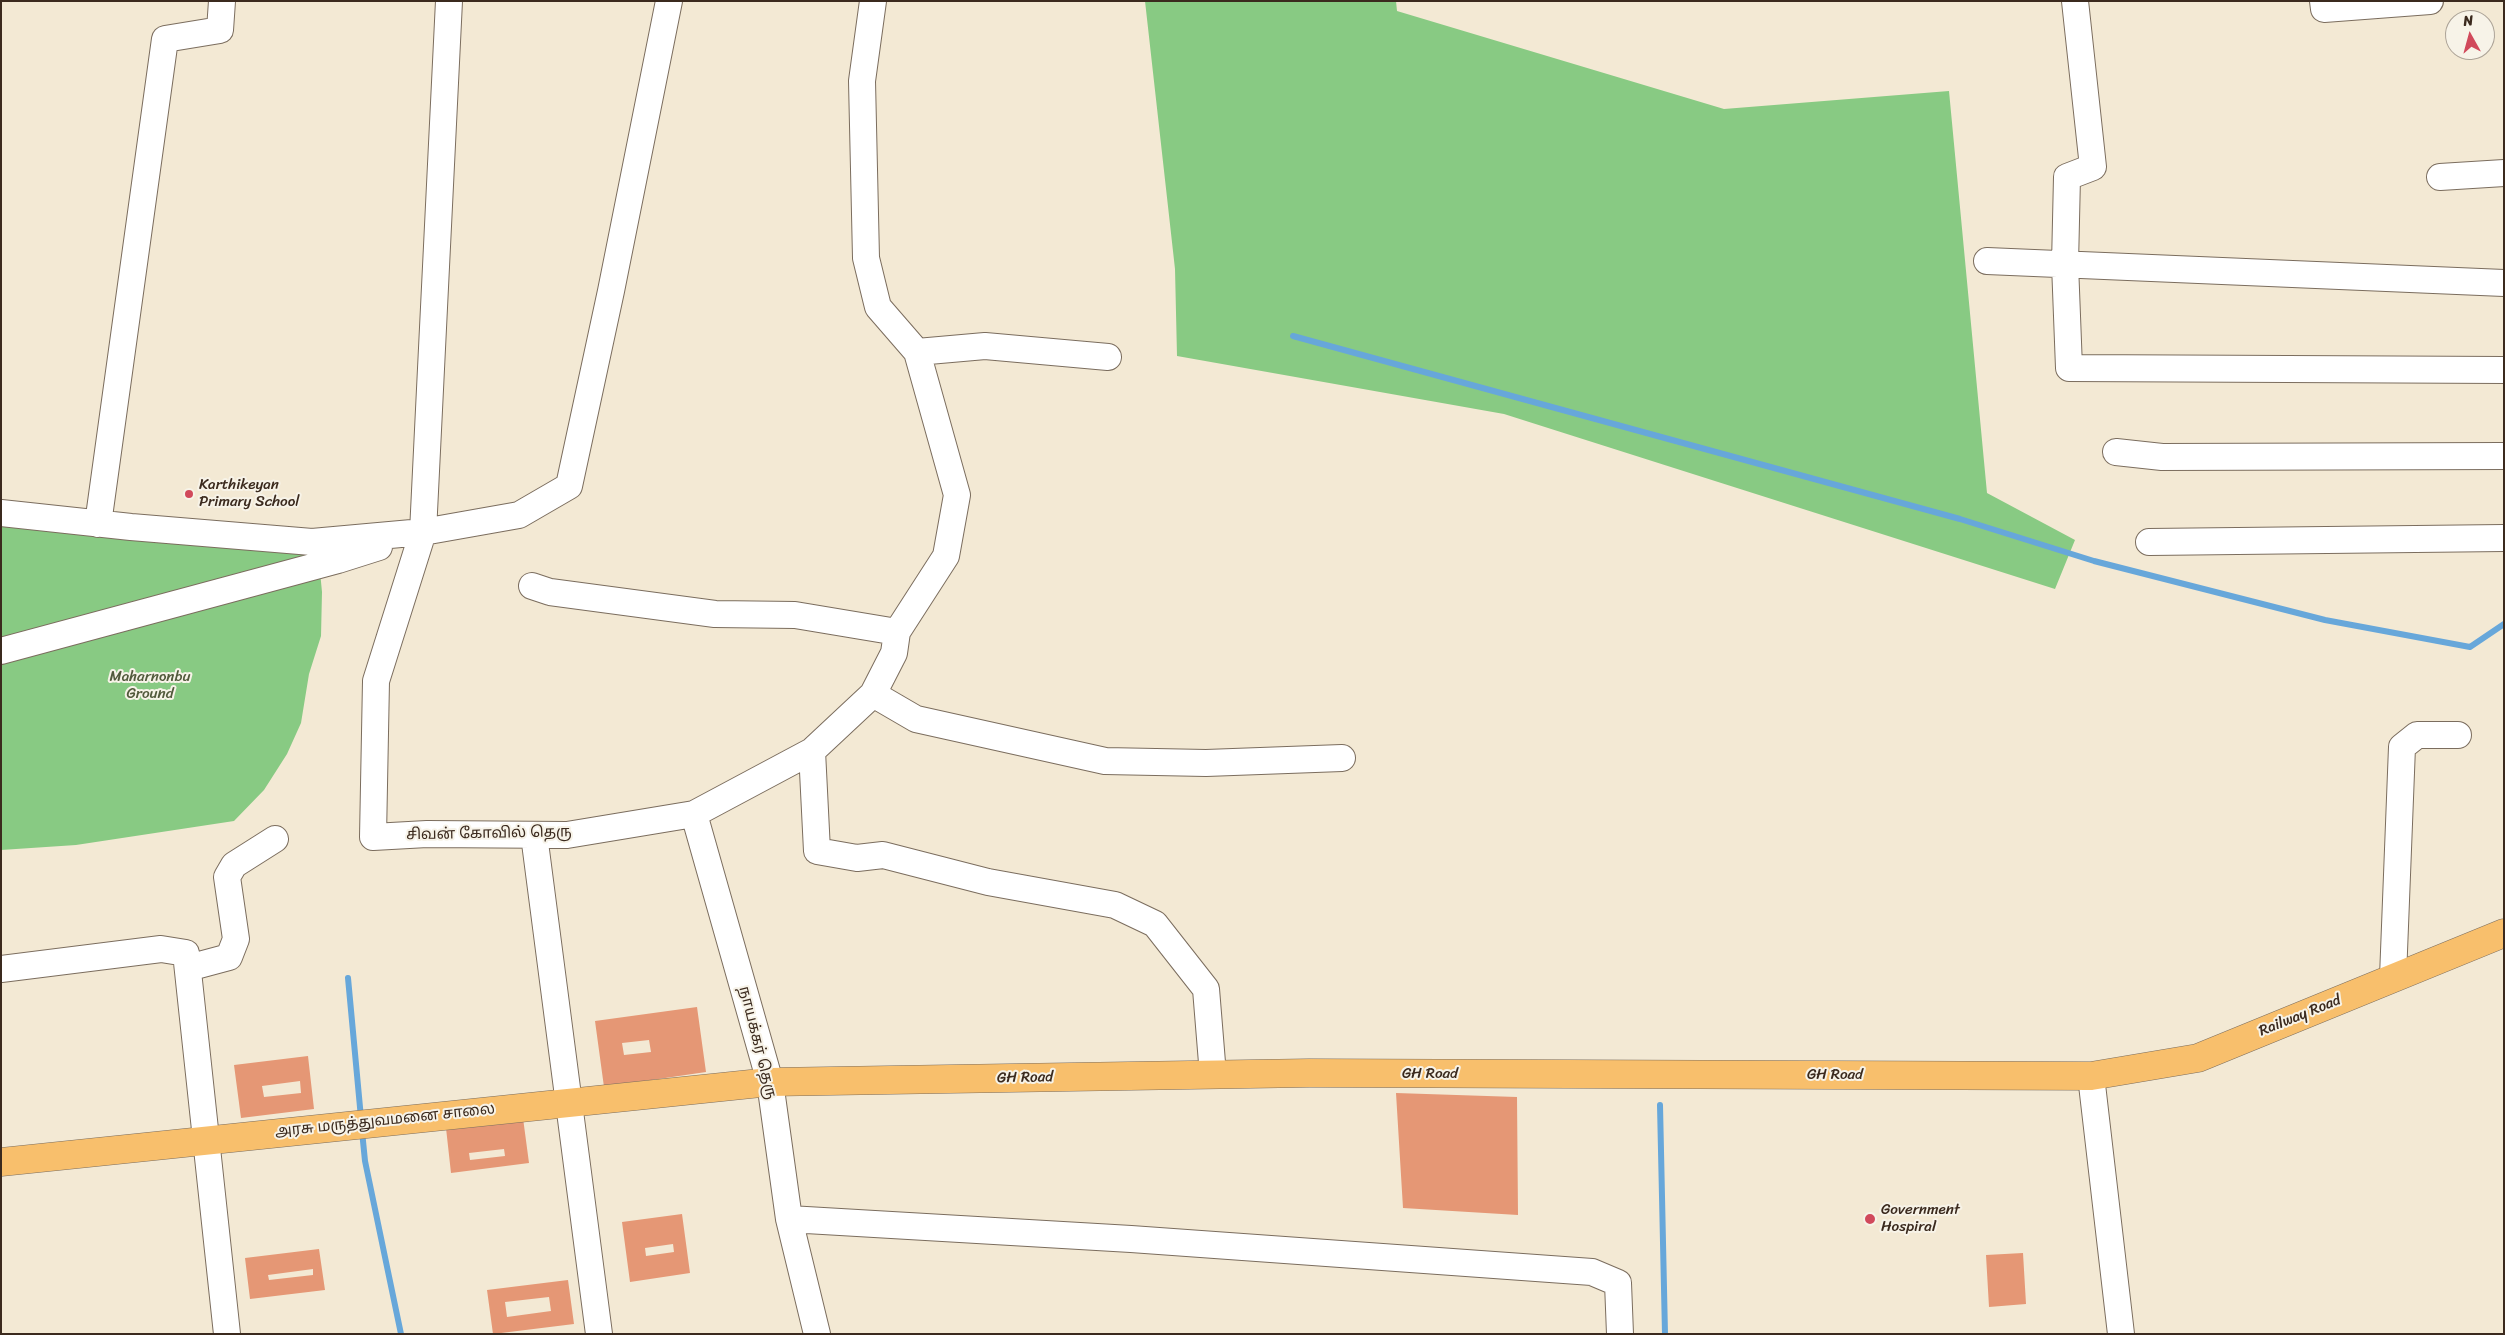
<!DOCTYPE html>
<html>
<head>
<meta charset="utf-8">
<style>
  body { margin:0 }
  #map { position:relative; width:2505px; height:1335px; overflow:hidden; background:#f3e9d4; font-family:Sriracha,sans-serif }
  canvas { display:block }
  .frame { position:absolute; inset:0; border:2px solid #3b2a1e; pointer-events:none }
  .north { position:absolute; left:2445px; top:10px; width:50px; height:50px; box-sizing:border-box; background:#f7f3e8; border:1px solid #aca397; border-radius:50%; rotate:353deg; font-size:14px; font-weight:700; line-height:20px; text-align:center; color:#3b2a1e }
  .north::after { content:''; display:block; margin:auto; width:18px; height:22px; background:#d1495b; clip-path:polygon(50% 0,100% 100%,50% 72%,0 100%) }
</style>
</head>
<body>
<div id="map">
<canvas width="2505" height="1335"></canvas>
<div class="frame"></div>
<div class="north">N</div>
</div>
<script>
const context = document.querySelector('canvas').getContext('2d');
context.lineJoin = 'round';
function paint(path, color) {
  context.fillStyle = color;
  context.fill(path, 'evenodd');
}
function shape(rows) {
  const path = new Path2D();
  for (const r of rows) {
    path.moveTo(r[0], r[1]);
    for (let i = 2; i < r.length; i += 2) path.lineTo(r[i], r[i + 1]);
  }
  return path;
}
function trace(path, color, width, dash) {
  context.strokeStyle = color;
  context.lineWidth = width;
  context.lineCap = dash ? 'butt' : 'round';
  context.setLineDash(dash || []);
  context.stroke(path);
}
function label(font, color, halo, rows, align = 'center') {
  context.font = font + ' Sriracha,"Noto Sans Tamil",sans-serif';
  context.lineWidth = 4;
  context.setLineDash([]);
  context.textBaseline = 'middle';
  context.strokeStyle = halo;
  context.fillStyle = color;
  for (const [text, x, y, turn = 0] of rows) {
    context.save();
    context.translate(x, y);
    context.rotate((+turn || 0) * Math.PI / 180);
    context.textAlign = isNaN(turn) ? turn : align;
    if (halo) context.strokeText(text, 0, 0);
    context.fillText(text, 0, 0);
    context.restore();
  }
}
paint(shape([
  [1145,1,1396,1,1397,11,1724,109,1949,91,1987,493,2075,540,2055,589,1504,414,1177,356,1175,269],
  [1,519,247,550,318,551,322,592,321,636,309,674,301,723,287,754,264,790,234,821,76,845,1,850]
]), '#88ca83');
trace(shape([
  [1293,336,1960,519,2094,561,2325,620,2470,647,2504,624],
  [348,978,361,1118],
  [1660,1105,1665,1334],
  [362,1131,365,1161,401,1334]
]), '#67a7da', 6);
paint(shape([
  [697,1007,706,1072,604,1087,595,1021],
  [649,1040,651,1052,624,1055,622,1043],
  [308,1056,314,1109,241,1118,234,1065],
  [300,1081,301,1093,264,1097,262,1086],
  [1396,1093,1517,1097,1518,1215,1403,1208],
  [523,1118,529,1163,451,1173,446,1128],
  [504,1149,505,1156,470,1160,469,1153],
  [682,1214,690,1273,630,1282,622,1222],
  [673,1244,674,1252,646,1256,645,1248],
  [319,1249,325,1290,250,1299,245,1258],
  [313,1269,313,1275,269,1280,268,1275],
  [2023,1253,2026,1304,1989,1307,1986,1255],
  [568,1280,574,1324,493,1334,487,1290],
  [549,1297,551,1311,507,1317,505,1302]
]), '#e59775');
const minor = shape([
  [669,1,611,291,569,486,519,515,423,532,376,681,373,837,427,834,567,835,694,814,812,751,817,851,857,858,883,855,988,882,1115,905,1155,924,1206,989,1213,1075],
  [2075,1,2093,167,2067,177,2065,264,2069,368,2504,370],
  [2323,1,2324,9,2430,1],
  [2440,177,2504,173],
  [1987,261,2504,283],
  [917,352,985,346,1108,357],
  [2116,452,2162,457,2504,456],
  [1,513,131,527,312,542,423,532,449,1],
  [98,524,165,39,220,30,222,1],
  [2149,542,2504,538],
  [532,586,550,592,715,614,795,615,897,632],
  [1,651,338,560,379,547],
  [873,694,916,719,1105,761,1206,763,1342,758],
  [812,751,873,694,894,653,897,632,946,556,957,495,917,352,878,307,866,258,862,81,873,1],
  [694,814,770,1082,789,1219,817,1334],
  [534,835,599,1334],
  [188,968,229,957,236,939,227,877,234,865,275,839],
  [1,969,161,949,186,953,227,1334],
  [2393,977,2402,747,2417,735,2458,735],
  [2091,1076,2121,1334],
  [789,1219,1131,1239,1592,1272,1618,1283,1620,1334]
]);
const major = shape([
  [1,1162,770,1082,1309,1073,2091,1076,2198,1058,2504,933]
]);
trace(minor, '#7b6d5e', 28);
trace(major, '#7b6d5e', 29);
trace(minor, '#fff', 26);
trace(major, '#f8bf6c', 28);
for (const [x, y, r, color] of [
  [189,494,5,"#d1495b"],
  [1870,1219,6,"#d1495b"]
]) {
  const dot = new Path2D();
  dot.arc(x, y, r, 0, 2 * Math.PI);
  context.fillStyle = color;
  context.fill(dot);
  trace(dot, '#f7f3e8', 2);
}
label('15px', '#3b2a1e', '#f7f3e8', [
  ["Karthikeyan",199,485],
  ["Primary School",199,502],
  ["Government",1881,1210],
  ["Hospiral",1881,1227]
], 'left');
label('15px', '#525a3c', '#f7f3e8', [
  ["Maharnonbu",150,677],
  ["Ground",150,694]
]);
label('15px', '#3b2a1e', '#f7f3e8', [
  ["சிவன் கோவில் தெரு",489,834,-1],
  ["Railway Road",2300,1016,-22],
  ["நாயக்கர் தெரு",757,1043,76],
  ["GH Road",1430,1074],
  ["GH Road",1835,1075],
  ["GH Road",1025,1078,-1],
  ["அரசு மருத்துவமனை சாலை",385,1121,-6]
]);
</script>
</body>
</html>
